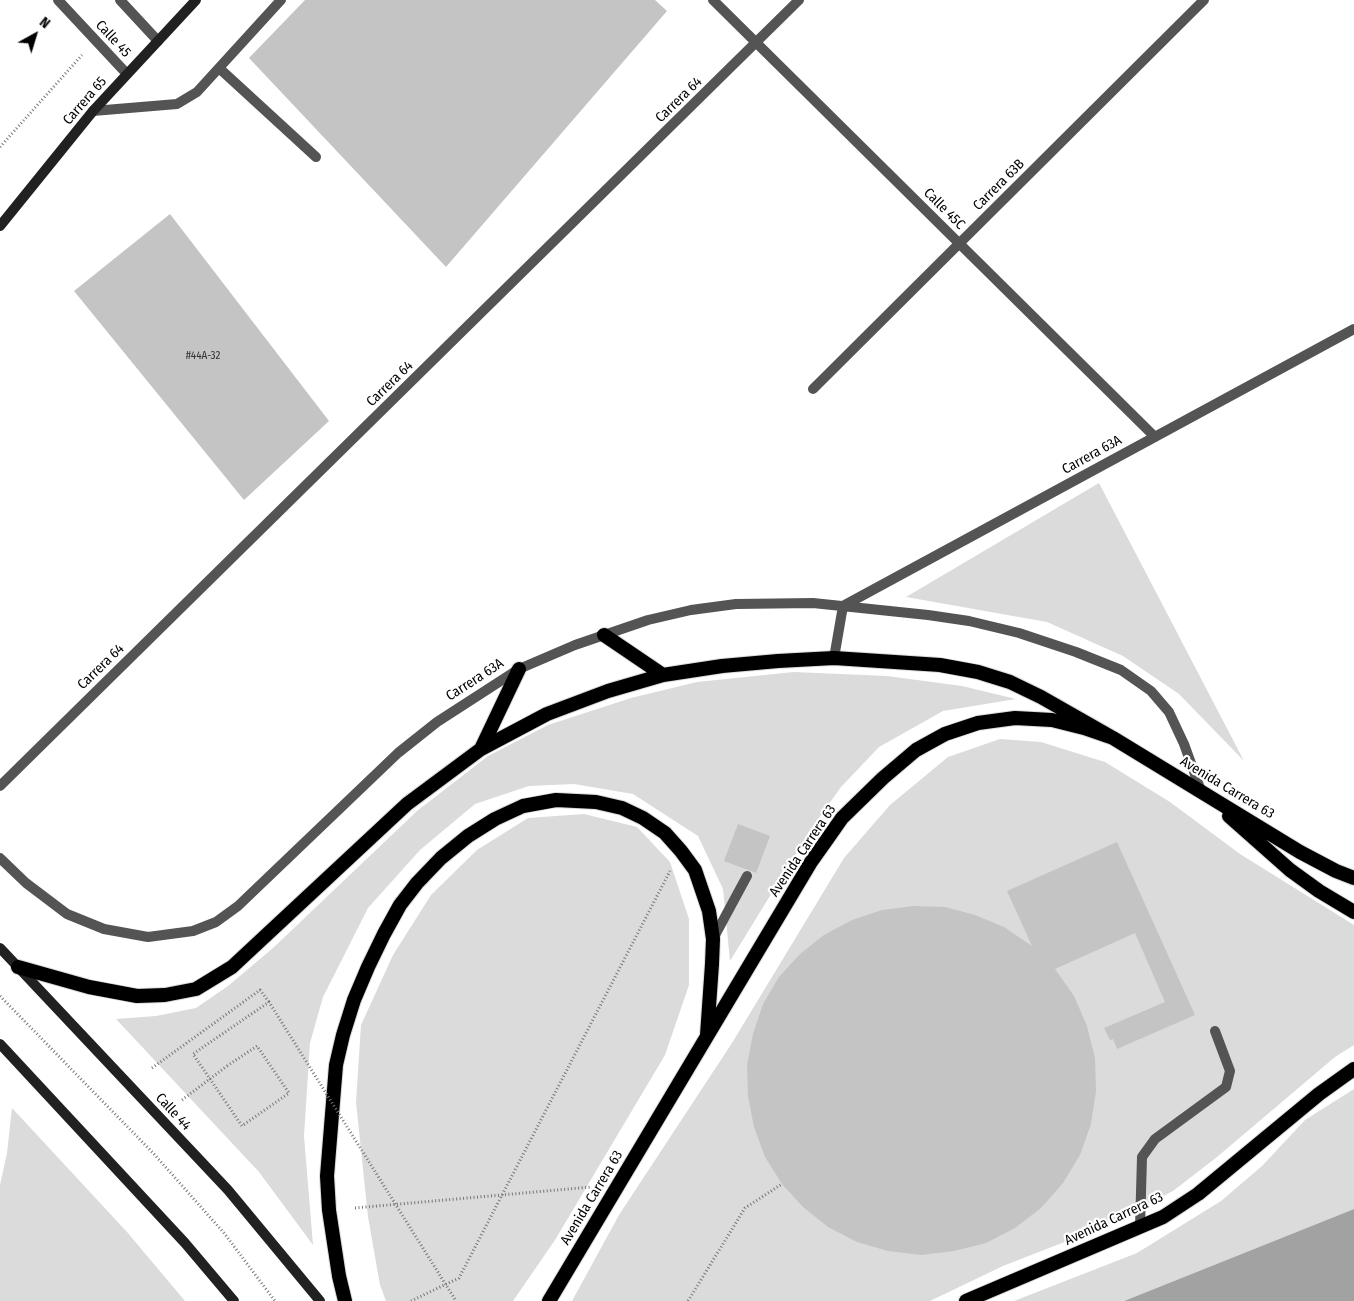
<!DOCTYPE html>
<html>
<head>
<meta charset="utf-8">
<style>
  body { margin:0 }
  #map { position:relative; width:1354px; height:1301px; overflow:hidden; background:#fff; font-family:"Fira Sans Condensed",sans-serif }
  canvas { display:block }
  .north { position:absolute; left:10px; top:10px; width:50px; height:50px; -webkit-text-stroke:4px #fff; paint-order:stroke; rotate:39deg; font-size:14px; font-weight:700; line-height:20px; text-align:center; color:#000 }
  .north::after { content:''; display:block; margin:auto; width:18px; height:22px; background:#000; clip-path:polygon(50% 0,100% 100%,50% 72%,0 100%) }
</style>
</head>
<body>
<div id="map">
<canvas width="1354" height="1301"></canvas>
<div class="north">N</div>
</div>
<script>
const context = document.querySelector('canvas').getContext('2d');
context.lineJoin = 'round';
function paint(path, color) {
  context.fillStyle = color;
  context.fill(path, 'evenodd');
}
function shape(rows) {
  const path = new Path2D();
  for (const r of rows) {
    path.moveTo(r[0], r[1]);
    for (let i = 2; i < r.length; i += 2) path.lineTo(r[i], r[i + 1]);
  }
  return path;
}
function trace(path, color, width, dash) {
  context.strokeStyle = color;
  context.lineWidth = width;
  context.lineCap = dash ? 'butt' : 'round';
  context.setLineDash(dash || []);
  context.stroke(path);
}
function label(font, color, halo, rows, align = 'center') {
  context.font = font + ' "Fira Sans Condensed",sans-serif';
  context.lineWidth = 4.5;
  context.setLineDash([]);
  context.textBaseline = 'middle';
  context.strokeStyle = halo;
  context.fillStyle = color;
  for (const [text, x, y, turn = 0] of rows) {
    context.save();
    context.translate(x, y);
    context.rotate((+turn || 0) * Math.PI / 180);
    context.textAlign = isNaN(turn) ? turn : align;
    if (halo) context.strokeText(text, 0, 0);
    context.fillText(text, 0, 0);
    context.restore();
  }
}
paint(shape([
  [1099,483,1244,761,1179,694,1123,656,1047,622,906,597],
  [794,672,887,676,962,686,1016,699,943,711,879,747,841,787,811,829,730,961,723,889,698,836,633,794,574,784,529,786,475,804,420,850,368,908,323,997,310,1043,304,1136,313,1245,259,1172,116,1019,156,1016,196,1008,228,986,273,948,417,811,488,756,548,725,631,698,697,682],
  [1000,739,1041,742,1105,762,1170,802,1240,854,1354,925,1354,1045,1335,1057,1217,1157,1173,1191,1103,1227,1003,1266,930,1301,572,1301,619,1215,732,1043,844,858,890,805,948,757],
  [584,814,637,827,670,862,689,919,689,985,665,1055,555,1240,513,1301,386,1301,380,1285,368,1217,356,1102,361,1025,393,955,431,895,477,850,528,818],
  [1354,1089,1354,1209,1124,1301,1014,1301,1137,1253,1221,1201,1262,1166,1305,1120],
  [12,1108,127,1232,185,1301,0,1301,0,1185,7,1153]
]), '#dbdbdb');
paint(shape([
  [1354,1209,1354,1301,1124,1301]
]), '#a2a2a2');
paint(shape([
  [305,0,655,0,667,11,446,267,249,58],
  [170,214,329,421,244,500,74,291],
  [738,824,770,836,756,873,724,861],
  [1117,842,1195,1015,1117,1049,1113,1039,1110,1040,1104,1028,1165,1002,1135,933,1055,969,1074,996,1087,1026,1095,1058,1096,1091,1091,1124,1080,1155,1063,1183,1041,1208,1015,1228,986,1243,954,1251,921,1255,888,1251,857,1242,828,1227,803,1207,782,1184,765,1157,754,1127,748,1096,747,1065,753,1034,763,1004,779,977,800,954,824,935,852,920,882,910,913,906,945,907,975,915,1004,927,1032,946,1007,891]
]), '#c4c4c4');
const trunk = shape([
  [604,635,663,675],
  [481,749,519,669],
  [1229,816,1290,870,1319,891,1354,912],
  [18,967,89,987,137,996,165,995,196,989,232,967,407,804,481,749,547,714,608,691,663,675,722,666,778,661,834,658,940,665,978,672,1010,682,1041,697,1113,738],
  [345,1301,339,1276,329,1210,327,1176,336,1065,343,1035,354,1000,368,967,384,934,400,905,417,883,441,858,468,836,495,819,523,806,556,800,596,802,622,808,643,818,665,833,681,851,695,870,709,911,713,939,712,964,707,1035],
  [549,1301,811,862,828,838,842,818,883,778,916,750,945,734,978,723,1015,718,1052,720,1084,728,1113,738,1300,852,1336,871,1354,878],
  [966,1301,1163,1217,1198,1194,1319,1094,1354,1069]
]);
trace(trunk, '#dbdbdb', 16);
trace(shape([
  [0,147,82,55],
  [0,996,154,1154,224,1233,275,1301],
  [152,1068,260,990,269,1002],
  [182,1100,227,1066],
  [355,1208,591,1187],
  [411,1301,459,1278,670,871],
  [688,1301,745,1208,782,1184]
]), '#767676', 3, [1, 2.5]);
trace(shape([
  [219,68,316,157],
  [93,111,177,104,197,92,281,0],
  [713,939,747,876],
  [1140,1228,1142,1157,1155,1139,1226,1087,1230,1071,1215,1031]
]), '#545454', 10);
trace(shape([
  [58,0,127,74],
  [120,0,158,41],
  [713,0,1155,437],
  [813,389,1204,0],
  [834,658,843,606,1354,329],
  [0,786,799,0],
  [0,858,26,883,67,914,104,929,148,937,193,931,216,922,238,906,398,753,437,722,519,669,575,645,648,620,691,610,736,604,813,603,928,615,969,621,1019,633,1076,652,1121,670,1151,691,1169,712,1184,744,1201,791]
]), '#545454', 10);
trace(shape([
  [0,226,93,111,196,0],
  [0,948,228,1190,320,1301],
  [0,1044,185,1243,234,1301]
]), '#212121', 10);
trace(trunk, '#000', 14);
trace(shape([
  [227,1066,257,1046,289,1093,242,1126,193,1054,269,1002,456,1301]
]), '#767676', 3, [1, 2.5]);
label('11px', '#313131', null, [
  ["#44A-32",203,356]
]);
label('14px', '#000', '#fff', [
  ["Calle 45",113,39,47],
  ["Carrera 64",679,100,-44],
  ["Carrera 65",85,101,-49],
  ["Carrera 63B",999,185,-45],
  ["Calle 45C",944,209,45],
  ["Carrera 64",390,384,-44],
  ["Carrera 63A",1092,455,-29],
  ["Carrera 64",101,667,-44],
  ["Carrera 63A",475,680,-33],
  ["Avenida Carrera 63",1227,788,31],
  ["Avenida Carrera 63",803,851,-56],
  ["Calle 44",173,1112,47],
  ["Avenida Carrera 63",592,1198,-59],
  ["Avenida Carrera 63",1114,1219,-25]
]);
</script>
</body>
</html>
